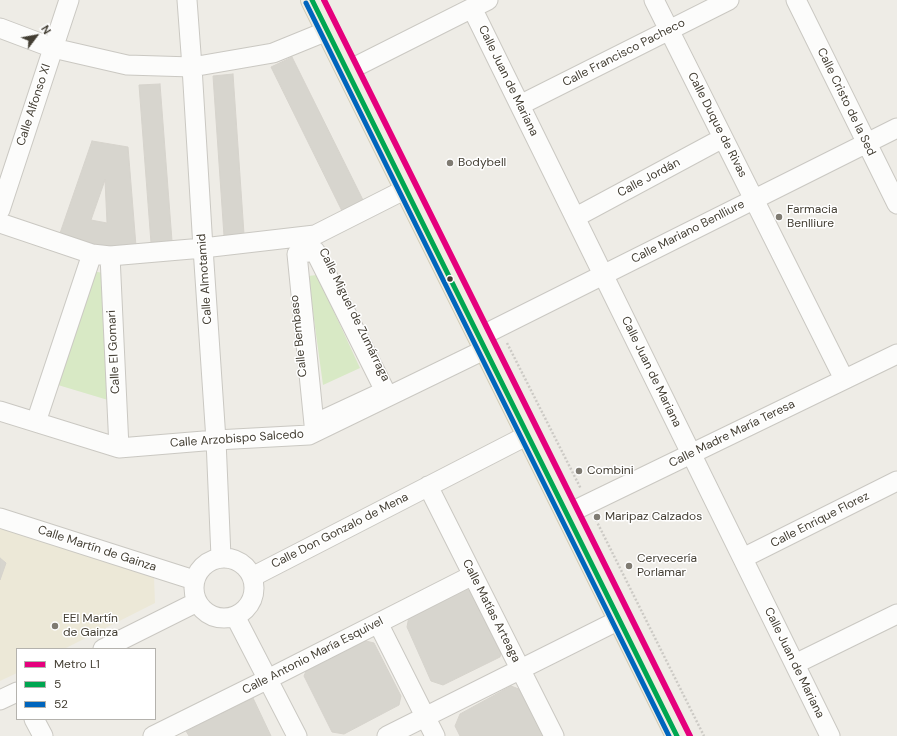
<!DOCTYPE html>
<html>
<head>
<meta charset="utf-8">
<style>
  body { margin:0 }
  #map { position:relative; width:897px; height:736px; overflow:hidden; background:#eeece6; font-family:"DM Sans",sans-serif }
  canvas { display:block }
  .legend { position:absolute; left:16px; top:648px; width:140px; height:72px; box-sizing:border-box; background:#fff; border:1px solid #b4b2ad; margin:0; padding:5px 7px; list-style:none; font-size:12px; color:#433e33 }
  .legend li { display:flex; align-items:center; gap:8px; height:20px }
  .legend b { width:20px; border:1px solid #b4b2ad }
  .north { position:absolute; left:16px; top:16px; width:40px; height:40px; -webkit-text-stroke:3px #fff; paint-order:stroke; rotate:58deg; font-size:11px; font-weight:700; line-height:16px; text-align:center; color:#433e33 }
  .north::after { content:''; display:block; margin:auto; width:14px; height:18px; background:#433e33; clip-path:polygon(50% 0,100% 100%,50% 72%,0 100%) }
</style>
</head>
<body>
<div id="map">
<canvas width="897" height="736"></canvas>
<ul class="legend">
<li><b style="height:5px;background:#e5007d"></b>Metro L1</li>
<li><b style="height:5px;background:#00a651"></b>5</li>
<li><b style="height:5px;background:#0065bd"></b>52</li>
</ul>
<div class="north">N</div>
</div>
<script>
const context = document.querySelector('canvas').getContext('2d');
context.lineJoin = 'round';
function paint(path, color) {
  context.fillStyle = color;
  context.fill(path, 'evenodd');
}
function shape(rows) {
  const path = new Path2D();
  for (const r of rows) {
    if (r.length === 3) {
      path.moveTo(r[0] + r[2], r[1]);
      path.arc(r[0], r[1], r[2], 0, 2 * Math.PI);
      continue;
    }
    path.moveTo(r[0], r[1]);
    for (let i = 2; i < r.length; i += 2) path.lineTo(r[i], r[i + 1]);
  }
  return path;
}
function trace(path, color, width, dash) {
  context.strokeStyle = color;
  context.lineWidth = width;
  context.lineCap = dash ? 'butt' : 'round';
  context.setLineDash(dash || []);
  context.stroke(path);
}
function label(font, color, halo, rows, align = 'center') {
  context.font = font + ' "DM Sans",sans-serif';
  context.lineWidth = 3;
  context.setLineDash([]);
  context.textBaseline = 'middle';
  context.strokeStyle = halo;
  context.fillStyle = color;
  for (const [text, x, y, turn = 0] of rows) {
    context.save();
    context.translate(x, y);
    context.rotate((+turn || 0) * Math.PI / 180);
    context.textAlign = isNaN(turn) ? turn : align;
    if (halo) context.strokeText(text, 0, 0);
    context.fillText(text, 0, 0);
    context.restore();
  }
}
paint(shape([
  [0,528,154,577,155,603,64,649,17,649,17,673,0,681]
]), '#ece8d7');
paint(shape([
  [91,271,104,273,108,400,58,385],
  [317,275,360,368,323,385,308,276]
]), '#d8e9c5');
const building = shape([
  [292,57,363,200,342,211,271,67,292,57],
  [233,74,244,234,224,236,213,76,233,74],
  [160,84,172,241,151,243,139,85,160,84],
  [92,141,128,147,136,246,107,248,59,236,92,141],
  [105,180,107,223,91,220,105,180],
  [0,558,6,563,0,580,0,558],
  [462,587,473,592,503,647,500,657,443,685,431,681,407,627,409,616,462,587],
  [362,640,374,643,401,696,399,705,344,734,332,732,304,676,308,666,362,640],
  [511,686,524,691,547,736,460,736,455,726,460,714,511,686],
  [253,698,271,736,189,736,186,731,253,698]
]);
paint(building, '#d7d5ce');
trace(building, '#d6d3cc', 1);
const minor = shape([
  [187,0,192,67,203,248,216,440,221,557],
  [654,0,844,379],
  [796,0,897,204],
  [472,8,830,736],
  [0,28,53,48,127,65,192,67,273,53,327,31],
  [347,71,488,0],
  [520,105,729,0],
  [0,210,69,0],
  [576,217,723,138],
  [0,223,92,254,110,256,203,248,315,235,406,189],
  [315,251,385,391,314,424,297,254,315,251],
  [110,256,119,448],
  [479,337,897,128],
  [0,411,119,448,216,440,309,435,486,349],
  [36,422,92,254],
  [428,486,554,736],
  [567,514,897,354],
  [0,518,194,580],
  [743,558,897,481],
  [224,588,30],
  [252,577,528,435],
  [235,616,297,736],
  [378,623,435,736],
  [103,649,197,602],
  [795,664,897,614],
  [0,700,17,692],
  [34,719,43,736],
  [153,736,268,679,473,575],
  [387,736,619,620]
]);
const major = shape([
  [312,0,677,736]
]);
trace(minor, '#cac8c2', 21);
trace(major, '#d0cab3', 24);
trace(shape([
  [507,343,581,489],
  [596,520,704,736]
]), '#cccac5', 2.5, [2, 2]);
trace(minor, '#fcfcfb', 19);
trace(major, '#f0ede2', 22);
trace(shape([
  [312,0,677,736]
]), '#00a651', 5);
trace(shape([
  [306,3,669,736]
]), '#0065bd', 5);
trace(shape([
  [324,0,690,736]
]), '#e5007d', 6);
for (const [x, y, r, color] of [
  [450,163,4,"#7f7b72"],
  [779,217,4,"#7f7b72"],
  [450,279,3.5,"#433e33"],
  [579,471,4,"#7f7b72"],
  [597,517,4,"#7f7b72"],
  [629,566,4,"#7f7b72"],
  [55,626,4,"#7f7b72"]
]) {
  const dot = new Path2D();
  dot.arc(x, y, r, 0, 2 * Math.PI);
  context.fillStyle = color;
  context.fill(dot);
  trace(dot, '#fff', 1.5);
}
label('12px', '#433e33', '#fff', [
  ["Calle Francisco Pacheco",624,53,-27],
  ["Calle Juan de Mariana",508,81,64],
  ["Calle Cristo de la Sed",846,102,64],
  ["Calle Alfonso XI",34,105,-72],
  ["Calle Duque de Rivas",717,125,63],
  ["Calle Jordán",649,178,-28],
  ["Calle Mariano Benlliure",688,232,-27],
  ["Calle Almotamid",205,279,-94],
  ["Calle Miguel de Zumárraga",354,315,64],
  ["Calle Bembaso",299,336,-96],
  ["Calle El Gomari",114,352,-93],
  ["Calle Juan de Mariana",651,372,64],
  ["Calle Madre María Teresa",732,434,-26],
  ["Calle Arzobispo Salcedo",237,439,-4],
  ["Calle Enrique Florez",820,520,-27],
  ["Calle Don Gonzalo de Mena",340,531,-27],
  ["Calle Martín de Gainza",97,549,18],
  ["Calle Matías Arteaga",491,611,63],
  ["Calle Antonio María Esquivel",313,656,-27],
  ["Calle Juan de Mariana",794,663,64]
]);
label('12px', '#433e33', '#fff', [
  ["Bodybell",458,163],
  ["Farmacia",787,210],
  ["Benlliure",787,224],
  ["Combini",587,471],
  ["Maripaz Calzados",605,517],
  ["Cervecería",637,559],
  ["Porlamar",637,573],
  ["EEI Martín",63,619],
  ["de Gainza",63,633]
], 'left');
</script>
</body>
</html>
